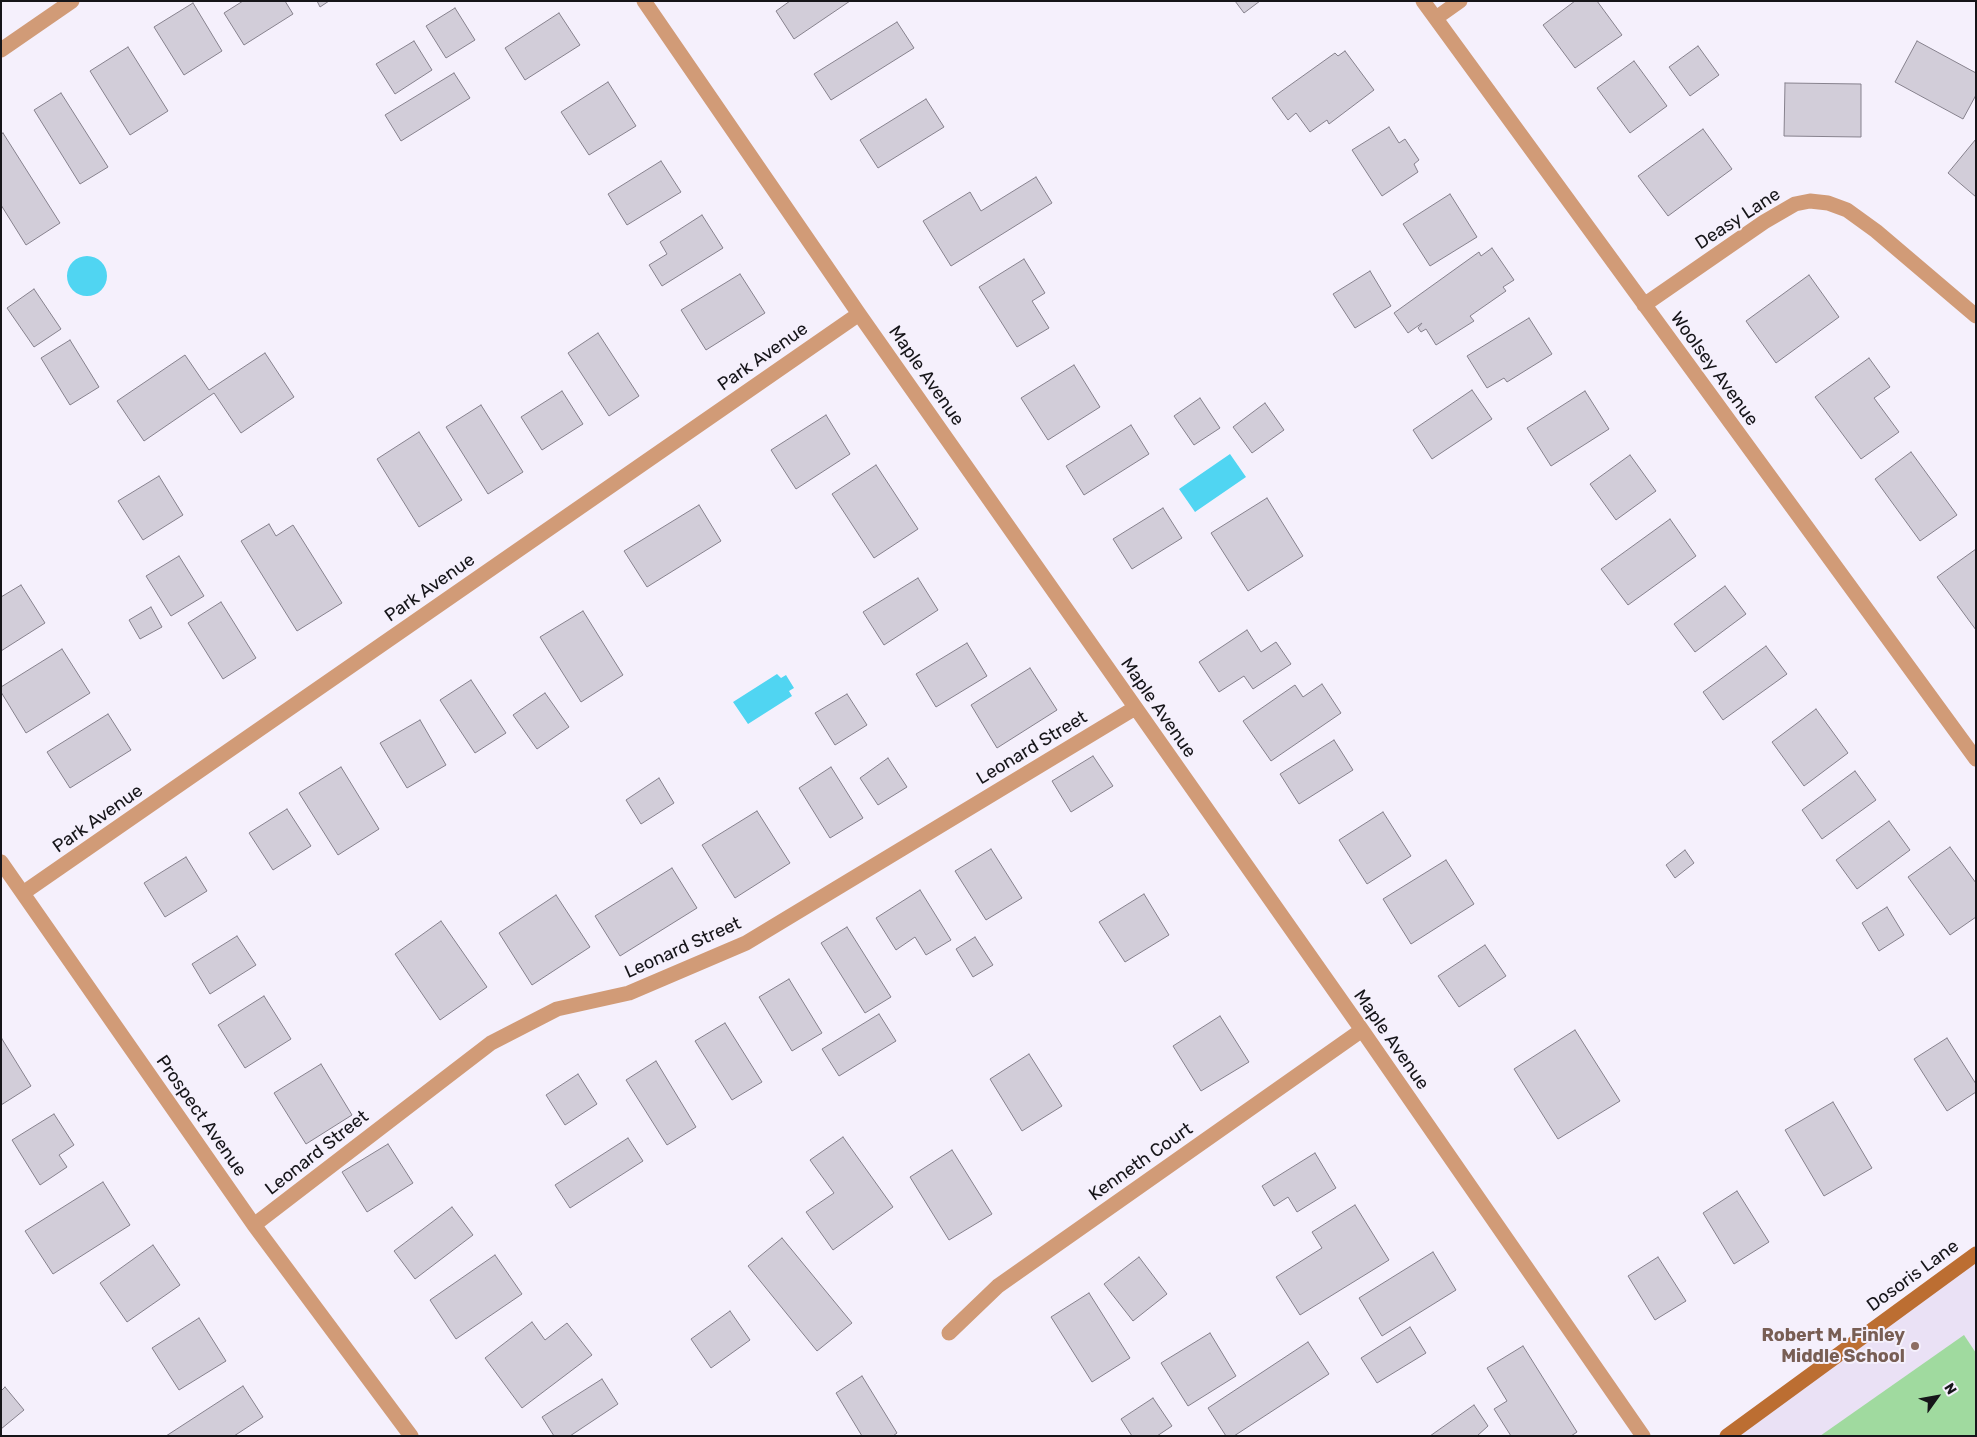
<!DOCTYPE html>
<html>
<head>
<meta charset="utf-8">
<style>
  body { margin:0 }
  #map { position:relative; width:1977px; height:1437px; overflow:hidden; background:#f5f0fc; font-family:Rubik,sans-serif }
  canvas { display:block }
  .frame { position:absolute; inset:0; border:2px solid #161519; pointer-events:none }
  .north { position:absolute; left:1912px; top:1372px; width:50px; height:50px; -webkit-text-stroke:4px #f5f0fc; paint-order:stroke; rotate:58deg; font-size:14px; font-weight:700; line-height:20px; text-align:center; color:#161519 }
  .north::after { content:''; display:block; margin:auto; width:18px; height:22px; background:#161519; clip-path:polygon(50% 0,100% 100%,50% 72%,0 100%) }
</style>
</head>
<body>
<div id="map">
<canvas width="1977" height="1437"></canvas>
<div class="frame"></div>
<div class="north">N</div>
</div>
<script>
const context = document.querySelector('canvas').getContext('2d');
context.lineJoin = 'round';
function paint(path, color) {
  context.fillStyle = color;
  context.fill(path, 'evenodd');
}
function shape(rows) {
  const path = new Path2D();
  for (const r of rows) {
    if (r.length === 3) {
      path.moveTo(r[0] + r[2], r[1]);
      path.arc(r[0], r[1], r[2], 0, 2 * Math.PI);
      continue;
    }
    path.moveTo(r[0], r[1]);
    for (let i = 2; i < r.length; i += 2) path.lineTo(r[i], r[i + 1]);
  }
  return path;
}
function trace(path, color, width, dash) {
  context.strokeStyle = color;
  context.lineWidth = width;
  context.lineCap = dash ? 'butt' : 'round';
  context.setLineDash(dash || []);
  context.stroke(path);
}
function label(font, color, halo, rows, align = 'center') {
  context.font = font + ' Rubik,sans-serif';
  context.lineWidth = 4;
  context.setLineDash([]);
  context.textBaseline = 'middle';
  context.strokeStyle = halo;
  context.fillStyle = color;
  for (const [text, x, y, turn = 0] of rows) {
    context.save();
    context.translate(x, y);
    context.rotate((+turn || 0) * Math.PI / 180);
    context.textAlign = isNaN(turn) ? turn : align;
    if (halo) context.strokeText(text, 0, 0);
    context.fillText(text, 0, 0);
    context.restore();
  }
}
paint(shape([
  [1976,1256,1976,1436,1731,1436]
]), '#eae1f5');
paint(shape([
  [1964,1335,1976,1353,1976,1436,1820,1436]
]), '#a0da9f');
paint(shape([
  [87,276,20],
  [1230,454,1246,477,1195,512,1179,489],
  [777,674,781,678,786,675,794,688,789,691,792,696,748,724,733,702]
]), '#50d5f2');
const building = shape([
  [243,1,285,1,293,14,244,45,224,13,243,1],
  [317,1,329,1,320,7,317,1],
  [790,1,850,1,794,39,776,11,790,1],
  [1235,1,1260,1,1244,13,1235,1],
  [1575,1,1597,1,1622,35,1575,68,1543,25,1575,1],
  [193,3,222,51,184,75,154,27,193,3],
  [455,8,475,40,446,58,426,26,455,8],
  [559,13,580,45,525,80,505,48,559,13],
  [897,22,914,48,831,100,814,74,897,22],
  [414,41,432,70,395,94,376,64,414,41],
  [1917,41,1976,73,1976,95,1963,119,1895,82,1917,41],
  [1698,46,1719,75,1690,96,1669,67,1698,46],
  [128,47,168,111,130,135,90,71,128,47],
  [1345,51,1374,90,1329,124,1327,120,1310,132,1296,113,1288,120,1272,98,1335,53,1338,56,1345,51],
  [1634,61,1667,106,1630,133,1597,88,1634,61],
  [454,73,470,98,401,141,385,115,454,73],
  [608,82,636,126,589,155,561,112,608,82],
  [1785,83,1861,84,1861,137,1784,136,1785,83],
  [61,93,108,167,80,184,34,110,61,93],
  [926,99,944,127,878,168,860,140,926,99],
  [1389,127,1399,143,1405,139,1419,160,1414,164,1418,172,1382,196,1352,150,1389,127],
  [1703,129,1732,169,1668,216,1638,176,1703,129],
  [3,133,60,223,26,245,1,205,1,134,3,133],
  [1976,139,1976,197,1948,173,1976,139],
  [661,161,681,192,627,225,608,194,661,161],
  [1036,177,1052,203,951,266,923,221,970,192,981,211,1036,177],
  [1450,194,1477,237,1430,266,1403,224,1450,194],
  [702,215,723,248,662,286,649,265,667,254,660,242,702,215],
  [1492,248,1514,280,1503,287,1506,291,1470,316,1474,321,1436,345,1426,329,1421,332,1418,328,1422,323,1408,333,1394,313,1479,252,1481,256,1492,248],
  [1024,259,1045,293,1032,301,1049,328,1017,347,979,287,1024,259],
  [1370,271,1391,306,1355,328,1333,294,1370,271],
  [740,274,765,313,706,350,681,310,740,274],
  [1809,275,1839,317,1776,363,1746,321,1809,275],
  [34,289,61,329,34,347,7,308,34,289],
  [1529,318,1552,354,1507,382,1504,378,1487,388,1467,356,1529,318],
  [598,333,639,396,609,416,568,353,598,333],
  [70,340,99,387,70,405,41,358,70,340],
  [265,353,294,397,241,433,214,393,144,441,117,401,185,355,209,390,265,353],
  [1869,358,1890,387,1874,398,1899,432,1861,459,1815,397,1869,358],
  [1074,365,1100,407,1048,440,1021,398,1074,365],
  [1472,390,1492,419,1432,459,1413,430,1472,390],
  [562,391,583,424,542,450,521,417,562,391],
  [1585,391,1609,429,1551,466,1527,428,1585,391],
  [1200,398,1220,428,1194,445,1174,416,1200,398],
  [1265,403,1284,430,1252,453,1233,427,1265,403],
  [481,405,523,472,488,494,446,427,481,405],
  [826,415,850,454,796,489,771,450,826,415],
  [1131,425,1149,454,1084,495,1066,466,1131,425],
  [419,432,462,500,419,527,377,459,419,432],
  [1911,452,1957,515,1920,541,1875,479,1911,452],
  [1630,455,1656,491,1616,520,1590,484,1630,455],
  [876,465,918,529,874,558,832,494,876,465],
  [159,476,183,515,143,540,118,501,159,476],
  [1267,498,1303,556,1248,591,1211,533,1267,498],
  [699,505,721,541,647,587,624,551,699,505],
  [1163,508,1182,538,1132,569,1113,539,1163,508],
  [1670,519,1696,556,1628,605,1601,569,1670,519],
  [269,524,276,536,293,525,342,603,297,631,241,541,269,524],
  [1976,549,1976,630,1937,577,1976,549],
  [179,556,204,596,171,616,146,576,179,556],
  [918,578,938,610,884,645,863,612,918,578],
  [21,585,45,623,1,651,1,597,21,585],
  [1725,586,1746,614,1695,652,1674,624,1725,586],
  [221,602,256,658,223,679,188,623,221,602],
  [151,607,162,627,140,639,129,620,151,607],
  [583,611,623,675,581,702,540,637,583,611],
  [1247,630,1261,652,1276,642,1291,664,1253,689,1244,676,1219,692,1199,662,1247,630],
  [967,643,987,676,936,707,916,674,967,643],
  [1766,646,1787,674,1723,720,1703,692,1766,646],
  [62,649,90,693,26,733,1,692,1,687,62,649],
  [1030,668,1057,710,997,748,971,705,1030,668],
  [471,680,506,733,475,753,440,700,471,680],
  [1322,684,1341,713,1271,761,1243,721,1295,685,1303,697,1322,684],
  [545,693,569,727,537,749,513,715,545,693],
  [847,694,867,725,835,745,815,713,847,694],
  [1816,709,1848,753,1804,786,1772,742,1816,709],
  [108,714,131,750,70,788,47,752,108,714],
  [420,720,446,765,407,788,380,743,420,720],
  [1334,740,1353,770,1299,804,1280,774,1334,740],
  [1093,756,1113,786,1071,812,1052,781,1093,756],
  [888,758,907,787,878,805,860,778,888,758],
  [341,767,379,829,338,855,299,793,341,767],
  [831,767,863,818,830,838,799,788,831,767],
  [1855,771,1876,800,1822,839,1802,810,1855,771],
  [659,778,674,803,641,824,626,800,659,778],
  [287,809,311,846,273,870,249,833,287,809],
  [757,811,790,863,735,898,702,845,757,811],
  [1383,812,1411,856,1367,884,1339,840,1383,812],
  [1889,821,1910,850,1857,889,1836,860,1889,821],
  [1950,847,1976,883,1976,917,1950,935,1908,877,1950,847],
  [991,849,1022,898,986,920,955,871,991,849],
  [1685,850,1694,863,1675,878,1666,865,1685,850],
  [186,857,207,891,165,917,144,883,186,857],
  [1446,860,1474,904,1411,944,1383,899,1446,860],
  [672,868,697,908,620,956,595,916,672,868],
  [920,890,951,940,926,955,915,937,896,950,876,918,920,890],
  [1144,894,1169,935,1125,962,1099,922,1144,894],
  [556,895,590,947,532,985,499,933,556,895],
  [1887,907,1904,935,1879,951,1862,923,1887,907],
  [441,921,487,987,440,1020,395,954,441,921],
  [847,927,891,997,865,1013,821,943,847,927],
  [237,936,256,965,210,994,192,964,237,936],
  [975,937,993,965,973,977,956,949,975,937],
  [1485,945,1506,976,1459,1007,1438,976,1485,945],
  [789,979,822,1033,792,1051,759,997,789,979],
  [264,996,291,1039,245,1068,218,1025,264,996],
  [879,1014,896,1041,839,1076,822,1049,879,1014],
  [1220,1016,1249,1062,1201,1091,1173,1046,1220,1016],
  [725,1023,762,1082,732,1100,695,1041,725,1023],
  [1575,1030,1620,1101,1558,1139,1514,1069,1575,1030],
  [1947,1038,1976,1084,1976,1092,1947,1111,1914,1059,1947,1038],
  [2,1039,31,1086,1,1105,1,1040,2,1039],
  [1029,1054,1062,1106,1022,1131,990,1079,1029,1054],
  [656,1061,696,1127,667,1145,626,1080,656,1061],
  [321,1064,352,1115,306,1144,274,1093,321,1064],
  [578,1074,597,1104,565,1125,546,1095,578,1074],
  [1833,1102,1872,1168,1824,1196,1785,1130,1833,1102],
  [54,1114,74,1145,59,1155,67,1167,40,1185,12,1140,54,1114],
  [843,1137,893,1207,833,1250,806,1212,834,1193,810,1160,843,1137],
  [628,1138,643,1161,570,1208,555,1185,628,1138],
  [388,1144,413,1183,367,1212,342,1172,388,1144],
  [952,1150,992,1214,949,1240,910,1177,952,1150],
  [1315,1153,1336,1188,1297,1212,1288,1197,1274,1206,1262,1186,1315,1153],
  [103,1182,130,1225,53,1274,25,1231,103,1182],
  [1737,1191,1769,1242,1734,1264,1703,1213,1737,1191],
  [1355,1205,1389,1260,1300,1315,1276,1277,1322,1248,1312,1232,1355,1205],
  [452,1207,473,1235,415,1279,394,1251,452,1207],
  [782,1238,852,1323,817,1351,748,1266,782,1238],
  [153,1245,180,1285,127,1322,100,1283,153,1245],
  [1433,1252,1456,1290,1382,1336,1359,1298,1433,1252],
  [495,1255,522,1294,456,1339,430,1300,495,1255],
  [1139,1257,1167,1294,1133,1321,1104,1284,1139,1257],
  [1658,1257,1686,1301,1655,1320,1628,1276,1658,1257],
  [1089,1293,1130,1358,1092,1382,1051,1317,1089,1293],
  [730,1311,750,1340,711,1368,691,1339,730,1311],
  [199,1318,226,1361,179,1390,152,1348,199,1318],
  [532,1322,545,1340,567,1323,592,1355,522,1408,485,1358,532,1322],
  [1410,1327,1426,1353,1377,1383,1361,1358,1410,1327],
  [1210,1333,1236,1376,1188,1406,1161,1363,1210,1333],
  [1308,1342,1329,1374,1234,1436,1226,1436,1208,1408,1308,1342],
  [1523,1346,1577,1432,1571,1436,1511,1436,1494,1409,1507,1401,1487,1368,1523,1346],
  [862,1376,897,1433,893,1436,862,1436,836,1393,862,1376],
  [602,1379,618,1404,570,1436,554,1436,542,1417,602,1379],
  [243,1386,263,1417,234,1436,166,1436,243,1386],
  [5,1387,24,1410,1,1429,1,1391,5,1387],
  [1153,1398,1172,1426,1157,1436,1132,1436,1121,1419,1153,1398],
  [1474,1405,1488,1426,1477,1436,1430,1436,1474,1405]
]);
paint(building, '#d2cdd9');
trace(building, '#86818d', 1);
trace(shape([
  [644,1,859,314,1362,1030,1643,1436],
  [1423,1,1976,759],
  [1436,18,1460,1],
  [1,50,72,1],
  [1644,305,1764,222,1795,204,1810,201,1828,203,1847,210,1876,231,1976,316],
  [1,862,254,1225,411,1436],
  [23,893,859,314],
  [254,1225,491,1043,557,1009,629,993,746,943,1135,708],
  [949,1333,998,1286,1362,1030]
]), '#d19b77', 15);
trace(shape([
  [1727,1436,1976,1254]
]), '#bc6e32', 15);
for (const [x, y, r, color] of [
  [1915,1346,5,"#8d6e63"]
]) {
  const dot = new Path2D();
  dot.arc(x, y, r, 0, 2 * Math.PI);
  context.fillStyle = color;
  context.fill(dot);
  trace(dot, '#f5f0fc', 2);
}
label('18px', '#161519', '#f5f0fc', [
  ["Deasy Lane",1738,219,-33],
  ["Park Avenue",763,357,-35],
  ["Woolsey Avenue",1714,369,54],
  ["Maple Avenue",926,376,55],
  ["Park Avenue",430,588,-35],
  ["Maple Avenue",1158,708,55],
  ["Leonard Street",1032,748,-31],
  ["Park Avenue",98,819,-35],
  ["Leonard Street",683,948,-24],
  ["Maple Avenue",1391,1040,55],
  ["Prospect Avenue",201,1116,55],
  ["Leonard Street",317,1153,-38],
  ["Kenneth Court",1141,1162,-35],
  ["Dosoris Lane",1913,1276,-36]
]);
label('bold 18px', '#785e54', '#f5f0fc', [
  ["Robert M. Finley",1905,1336],
  ["Middle School",1905,1357]
], 'right');
</script>
</body>
</html>
